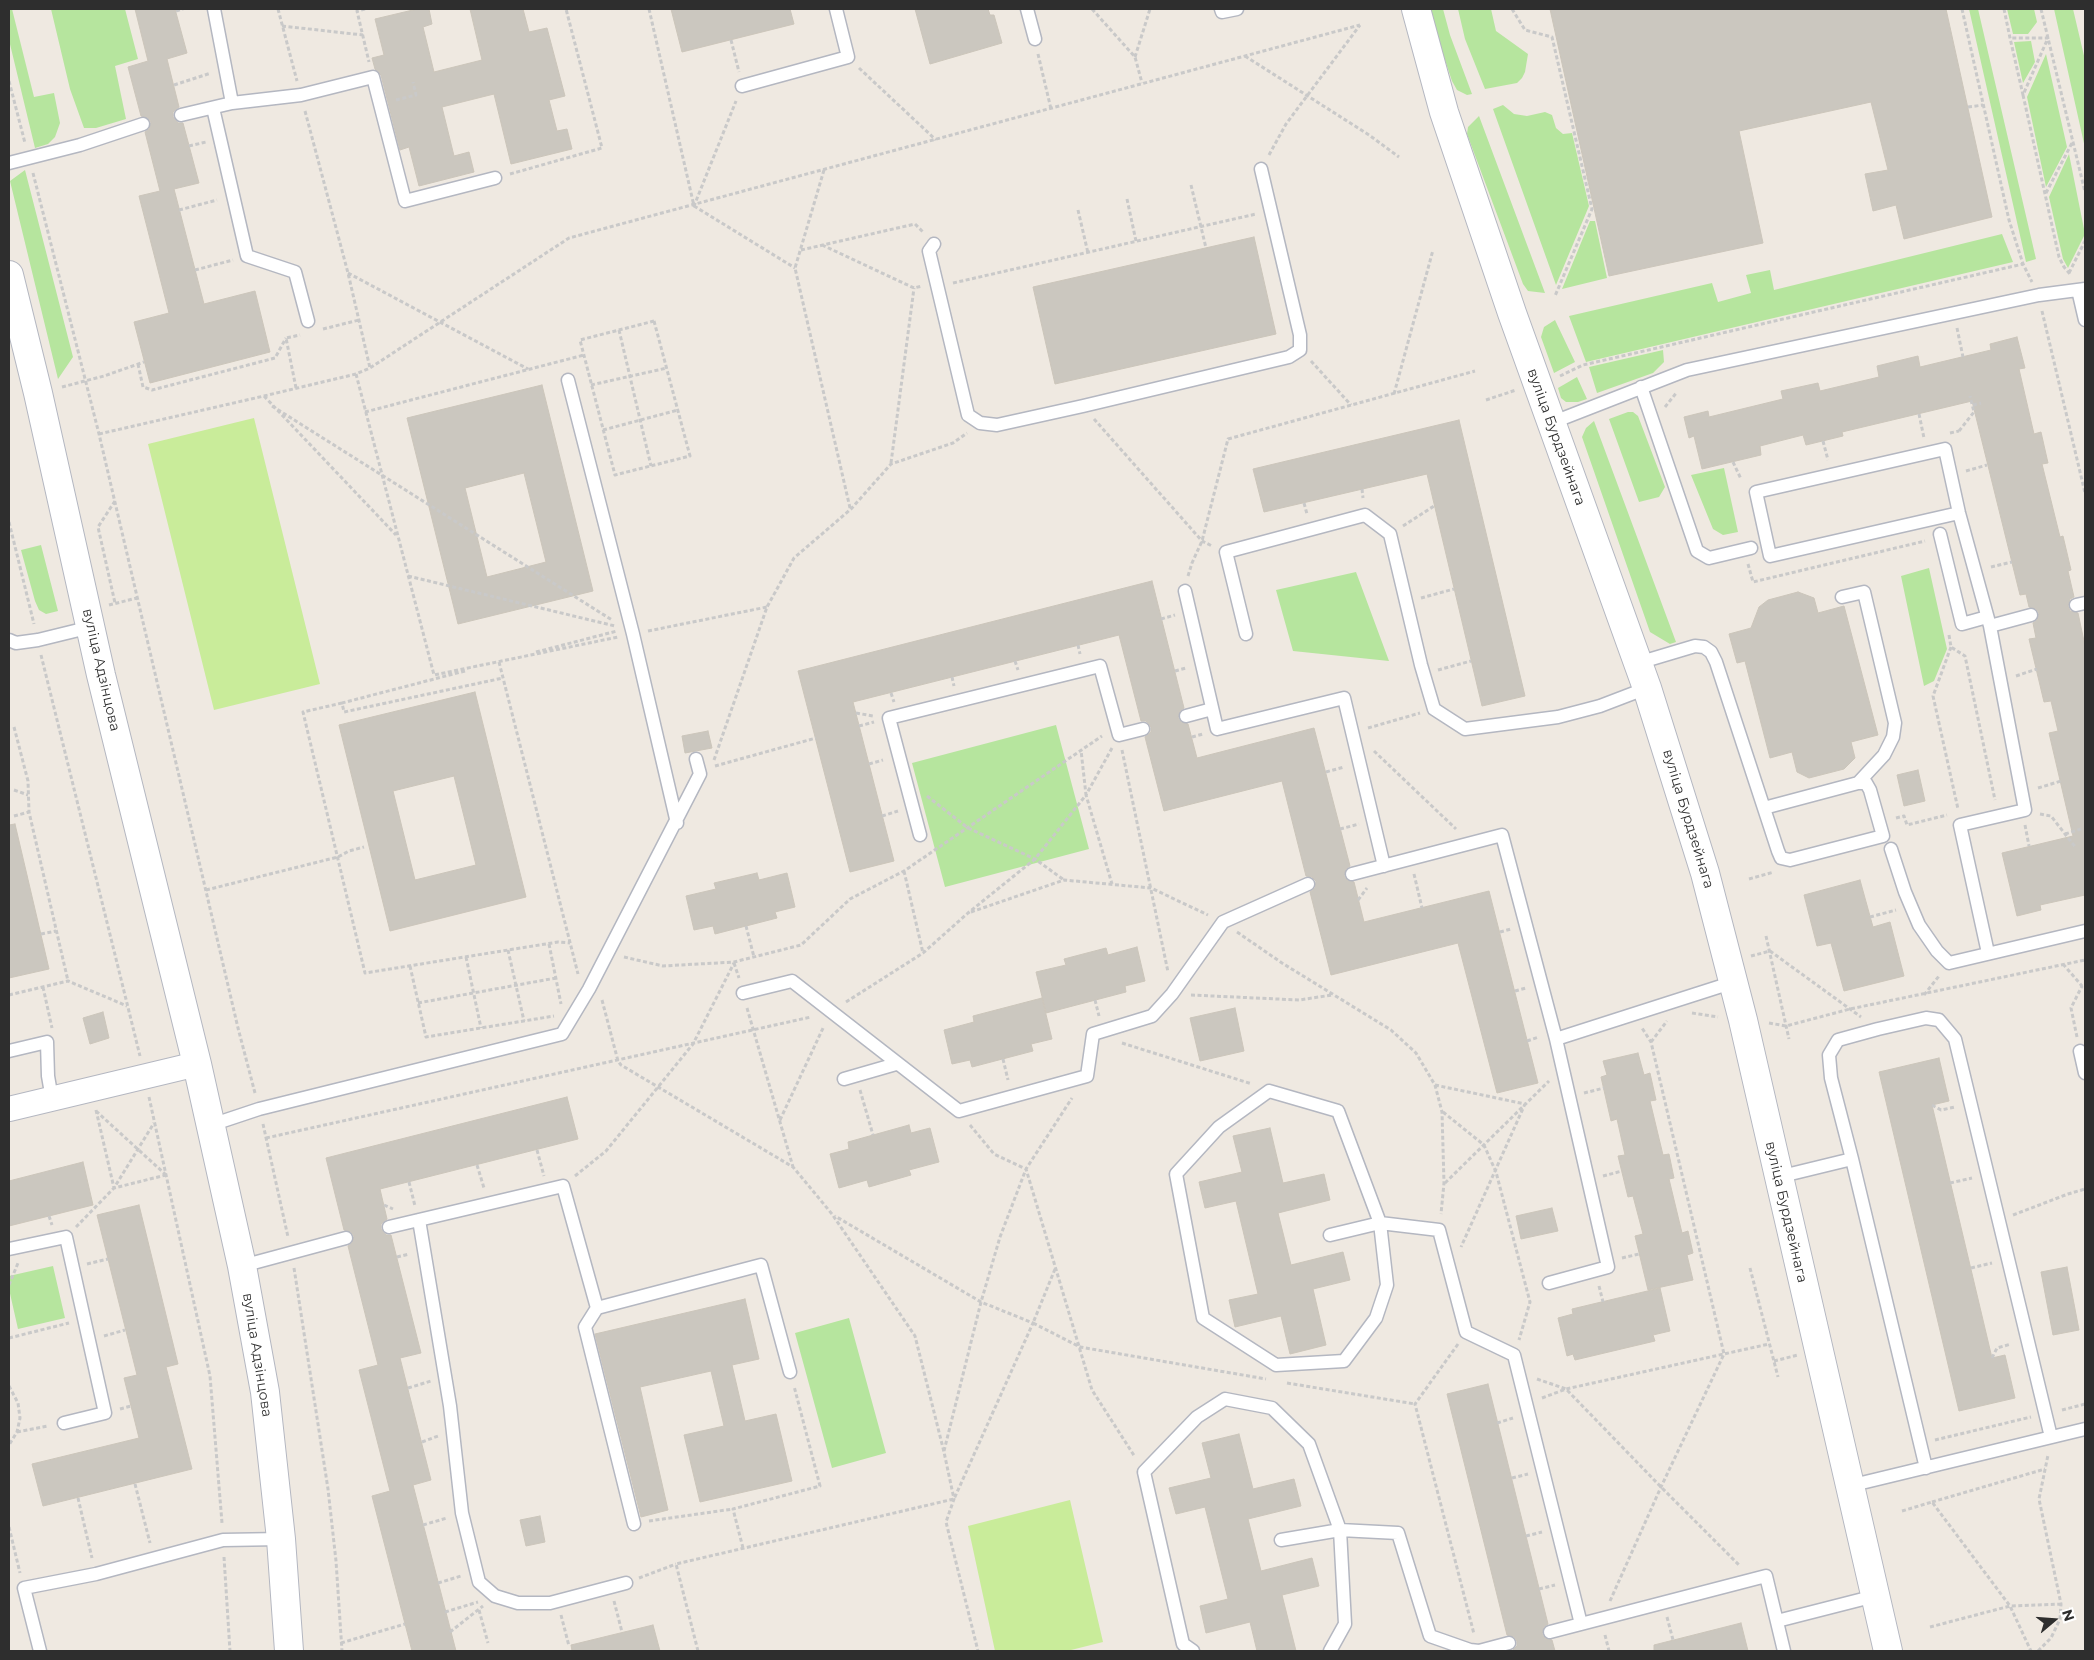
<!DOCTYPE html>
<html>
<head>
<meta charset="utf-8">
<style>
  body { margin:0 }
  #map { position:relative; width:2094px; height:1660px; overflow:hidden; background:#efe9e1; font-family:Montserrat,sans-serif }
  canvas { display:block }
  .frame { position:absolute; inset:0; border:10px solid #2e2e2e; pointer-events:none }
  .north { position:absolute; left:2029px; top:1595px; width:50px; height:50px; -webkit-text-stroke:4px #fff; paint-order:stroke; rotate:72deg; font-size:14px; font-weight:700; line-height:20px; text-align:center; color:#2e2e2e }
  .north::after { content:''; display:block; margin:auto; width:18px; height:22px; background:#2e2e2e; clip-path:polygon(50% 0,100% 100%,50% 72%,0 100%) }
</style>
</head>
<body>
<div id="map">
<canvas width="2094" height="1660"></canvas>
<div class="frame"></div>
<div class="north">N</div>
</div>
<script>
const context = document.querySelector('canvas').getContext('2d');
context.lineJoin = 'round';
function paint(path, color) {
  context.fillStyle = color;
  context.fill(path, 'evenodd');
}
function shape(rows) {
  const path = new Path2D();
  for (const r of rows) {
    path.moveTo(r[0], r[1]);
    for (let i = 2; i < r.length; i += 2) path.lineTo(r[i], r[i + 1]);
  }
  return path;
}
function trace(path, color, width, dash) {
  context.strokeStyle = color;
  context.lineWidth = width;
  context.lineCap = dash ? 'butt' : 'round';
  context.setLineDash(dash || []);
  context.stroke(path);
}
function label(font, color, halo, rows, align = 'center') {
  context.font = font + ' Montserrat,sans-serif';
  context.lineWidth = 4.5;
  context.setLineDash([]);
  context.textBaseline = 'middle';
  context.strokeStyle = halo;
  context.fillStyle = color;
  for (const [text, x, y, turn = 0] of rows) {
    context.save();
    context.translate(x, y);
    context.rotate((+turn || 0) * Math.PI / 180);
    context.textAlign = isNaN(turn) ? turn : align;
    if (halo) context.strokeText(text, 0, 0);
    context.fillText(text, 0, 0);
    context.restore();
  }
}
paint(shape([
  [9,9,12,9,34,97,54,93,60,123,55,137,48,144,35,148,9,40],
  [51,9,125,9,138,59,115,66,126,119,96,128,84,128,70,89],
  [1428,9,1443,9,1450,35,1472,94,1467,95,1457,90,1452,81],
  [1458,9,1491,9,1496,31,1528,54,1525,72,1522,78,1517,83,1485,89,1465,39],
  [1969,9,1978,9,2036,259,2026,262],
  [2007,9,2034,9,2037,22,2028,34,2013,34],
  [2054,9,2073,9,2085,60,2085,148],
  [2031,41,2035,62,2023,83,2014,42],
  [2046,54,2067,147,2046,187,2027,97],
  [1503,105,1514,114,1527,116,1545,112,1552,115,1556,128,1563,134,1572,133,1589,206,1556,285,1493,109],
  [1479,116,1545,293,1528,291,1523,284,1467,134,1468,127],
  [2069,154,2085,234,2068,268,2063,259,2049,197],
  [25,170,73,357,58,379,10,181],
  [1590,221,1595,221,1607,278,1562,289],
  [2002,234,2013,262,1586,362,1569,316,1712,283,1718,302,1751,293,1746,275,1770,270,1774,290],
  [1555,320,1575,362,1554,373,1541,337,1544,327],
  [1663,350,1664,362,1653,373,1597,393,1589,367],
  [1577,377,1587,399,1578,402,1566,402,1561,398,1558,388],
  [1628,412,1633,412,1638,416,1665,487,1659,497,1639,502,1609,419],
  [1594,421,1676,642,1670,644,1650,632,1582,437,1586,428],
  [1724,468,1738,532,1723,535,1713,529,1691,475],
  [41,545,58,611,46,614,39,610,35,601,21,550],
  [1929,568,1947,649,1934,681,1924,686,1901,576],
  [1356,572,1389,661,1293,651,1276,590],
  [1056,725,1089,849,945,887,912,763],
  [53,1266,65,1318,18,1329,9,1289,9,1276],
  [849,1318,886,1453,832,1468,795,1333]
]), '#b6e59e');
paint(shape([
  [254,418,320,684,214,710,148,444],
  [1070,1500,1103,1642,1067,1651,995,1651,968,1526]
]), '#c9ec9a');
const building = shape([
  [135,9,175,9,187,53,167,59,179,107,173,112,173,117,178,123,183,123,199,183,174,189,204,304,255,291,270,352,150,383,134,322,169,313,139,196,160,191,145,132,149,129,151,122,148,118,141,116,128,67,148,61,135,9],
  [417,9,429,9,432,24,423,27,434,72,482,60,470,9,523,9,529,32,547,28,565,96,549,100,557,131,567,129,572,149,511,164,494,94,442,107,454,156,469,152,474,172,419,186,409,147,400,150,381,75,375,69,372,58,384,55,375,19,417,9],
  [671,9,790,9,794,24,682,52,671,9],
  [915,9,988,9,990,15,994,15,1002,43,930,64,915,9],
  [1550,9,1946,9,1992,217,1904,239,1896,205,1873,211,1865,174,1888,170,1871,102,1739,131,1763,243,1609,276,1550,9],
  [1254,237,1276,334,1055,384,1033,287,1254,237],
  [2017,337,2025,368,2019,369,2034,434,2041,432,2048,463,2042,464,2060,537,2063,536,2071,570,2068,571,2074,597,2070,599,2068,606,2070,611,2078,613,2085,646,2085,895,2040,905,2041,910,2017,916,2002,853,2073,836,2049,733,2058,731,2051,701,2044,702,2029,639,2036,638,2033,623,2037,620,2039,613,2036,609,2029,607,2026,594,2020,595,1972,401,1842,432,1843,436,1806,445,1803,435,1760,446,1761,455,1702,469,1694,436,1689,438,1684,417,1708,411,1709,417,1783,399,1781,391,1818,383,1820,391,1879,377,1877,366,1918,356,1920,367,1991,350,1990,344,2017,337],
  [542,385,593,591,458,624,407,418,542,385],
  [524,473,546,562,487,577,465,488,524,473],
  [1459,420,1525,696,1482,706,1427,474,1264,512,1253,469,1459,420],
  [1152,581,1184,708,1180,711,1178,718,1181,722,1188,724,1197,758,1314,728,1350,866,1346,869,1344,876,1347,880,1354,882,1364,922,1489,891,1538,1083,1497,1093,1458,943,1331,975,1310,892,1315,888,1316,881,1312,877,1306,876,1282,781,1164,811,1145,737,1151,732,1151,727,1146,721,1141,721,1119,635,853,702,894,861,850,872,798,671,1152,581],
  [1798,592,1814,598,1818,613,1844,606,1878,735,1851,742,1855,758,1844,769,1809,778,1797,772,1792,752,1770,758,1745,661,1737,663,1729,634,1751,628,1759,607,1768,600,1798,592],
  [475,692,526,897,390,931,339,725,475,692],
  [454,776,476,865,415,880,393,791,454,776],
  [708,731,712,748,685,753,682,736,708,731],
  [1918,770,1925,801,1904,806,1897,775,1918,770],
  [15,824,49,969,9,978,9,825,15,824],
  [757,873,759,880,787,873,795,907,775,912,777,918,715,934,713,926,694,930,686,896,716,889,714,883,757,873],
  [1860,880,1873,927,1890,922,1904,976,1844,991,1831,943,1817,946,1804,895,1860,880],
  [1137,947,1145,981,1125,986,1126,992,1046,1013,1036,972,1066,965,1064,959,1106,948,1108,955,1137,947],
  [1042,998,1052,1039,1031,1044,1033,1051,972,1067,970,1060,952,1064,944,1030,974,1022,973,1016,1042,998],
  [1235,1008,1244,1051,1200,1061,1190,1018,1235,1008],
  [103,1012,109,1038,90,1044,83,1018,103,1012],
  [1638,1053,1644,1075,1650,1073,1656,1100,1650,1101,1663,1155,1669,1154,1674,1178,1669,1179,1682,1233,1688,1231,1693,1253,1687,1255,1693,1280,1648,1290,1635,1236,1643,1234,1633,1196,1628,1197,1618,1156,1625,1155,1617,1119,1611,1121,1601,1077,1607,1075,1603,1061,1638,1053],
  [1939,1058,1949,1101,1932,1105,1992,1358,2005,1355,2015,1398,1959,1411,1879,1072,1939,1058],
  [567,1097,578,1139,380,1189,387,1219,381,1224,381,1229,386,1235,391,1235,421,1353,400,1358,431,1480,413,1485,456,1651,412,1651,372,1496,390,1491,359,1370,378,1365,348,1246,352,1243,354,1236,351,1232,344,1230,326,1158,567,1097],
  [909,1125,911,1133,930,1128,939,1162,909,1170,911,1175,869,1187,867,1180,839,1188,830,1154,849,1149,848,1142,909,1125],
  [1270,1128,1283,1183,1324,1174,1330,1200,1278,1213,1291,1265,1343,1252,1350,1280,1313,1289,1326,1345,1290,1354,1281,1316,1235,1327,1229,1300,1258,1294,1236,1201,1205,1208,1199,1182,1242,1172,1233,1136,1270,1128],
  [83,1162,93,1205,9,1226,9,1181,83,1162],
  [139,1205,178,1364,166,1367,192,1469,43,1506,32,1464,139,1438,124,1378,137,1375,97,1215,139,1205],
  [1552,1208,1558,1231,1521,1239,1516,1216,1552,1208],
  [2067,1267,2079,1330,2053,1335,2041,1272,2067,1267],
  [1660,1288,1670,1331,1653,1335,1655,1341,1575,1360,1573,1354,1567,1356,1558,1318,1573,1314,1572,1309,1660,1288],
  [745,1299,759,1359,732,1365,745,1421,776,1414,792,1481,700,1502,684,1435,724,1426,711,1371,640,1387,668,1510,641,1517,595,1334,745,1299],
  [1488,1384,1548,1624,1544,1627,1542,1634,1545,1638,1552,1640,1555,1651,1512,1651,1517,1646,1517,1641,1514,1637,1507,1635,1447,1394,1488,1384],
  [1239,1434,1253,1489,1294,1479,1301,1506,1248,1519,1261,1571,1312,1558,1319,1586,1282,1595,1296,1651,1257,1651,1250,1622,1206,1633,1200,1606,1228,1599,1205,1507,1176,1514,1169,1488,1211,1478,1202,1443,1239,1434],
  [540,1516,545,1542,526,1546,520,1520,540,1516],
  [1741,1623,1748,1651,1654,1651,1654,1645,1741,1623],
  [653,1625,660,1651,572,1651,571,1645,653,1625]
]);
paint(building, '#cbc7bf');
trace(building, '#cbc5ba', 1);
const lane = shape([
  [214,9,232,103],
  [1027,9,1035,39],
  [1221,9,1222,12,1237,9],
  [742,86,848,57,836,9],
  [213,108,247,256,295,272,308,321],
  [181,115,232,103,301,95,373,77,405,201,495,178],
  [9,163,80,145,143,124],
  [934,244,929,251,968,415,980,423,997,425,1083,406,1289,357,1300,350,1300,335,1261,169],
  [2078,290,2085,320],
  [568,380,633,634,677,823],
  [1641,387,1697,551,1709,558,1751,548],
  [1551,423,1687,370,2039,295,2085,289],
  [1959,513,1770,556,1756,492,1945,449,1959,513,1990,626,2025,810,1960,825,1988,953],
  [1940,534,1962,624,1987,617],
  [1185,591,1217,729,1344,698,1384,866],
  [1842,597,1864,592,1895,723,1893,737,1884,755,1858,783],
  [2076,605,2085,603],
  [1990,626,2031,615],
  [1246,634,1226,552,1365,515,1390,534,1421,665,1434,709,1465,729,1558,717,1600,706,1647,688],
  [9,640,16,643,38,640,91,627],
  [1638,663,1695,646,1704,647,1711,652,1716,662,1778,851,1781,858,1790,860,1883,836,1870,790,1866,783,1858,783,1764,808],
  [1186,716,1212,709],
  [920,835,889,718,1100,666,1119,735,1143,729],
  [1891,849,1905,892,1919,925,1937,951,1949,963,2085,931],
  [1352,874,1502,835,1556,1039,1608,1267,1549,1283],
  [743,993,792,981,959,1111,1087,1076,1093,1034,1152,1016,1172,994,1223,922,1308,884],
  [1556,1039,1734,982],
  [9,1051,47,1042,48,1076,52,1099],
  [2080,1051,2085,1073],
  [844,1079,896,1064],
  [1269,1091,1338,1111,1380,1223,1387,1285,1376,1318,1344,1361,1276,1365,1203,1318,1176,1174,1219,1127,1269,1091],
  [211,1125,259,1109,562,1034,589,989,700,774,696,759],
  [1778,1177,1852,1159],
  [419,1220,450,1406,462,1513,479,1582,495,1596,518,1603,550,1603,626,1583],
  [389,1227,563,1186,597,1308],
  [1330,1235,1380,1223,1439,1230,1466,1332,1514,1355,1581,1624],
  [9,1249,66,1237,105,1413,64,1423],
  [242,1266,346,1238],
  [1926,1468,1852,1159,1831,1078,1829,1055,1838,1040,1878,1029,1926,1018,1939,1020,1955,1039,2051,1437],
  [1849,1486,2085,1429],
  [634,1524,585,1327,597,1308,761,1265,790,1372],
  [1281,1540,1340,1530,1398,1533,1430,1636,1470,1650,1479,1651,1509,1643],
  [1777,1621,1875,1596],
  [1550,1632,1766,1576,1784,1651],
  [40,1651,24,1588,96,1574,223,1540,281,1539],
  [1193,1651,1183,1644,1144,1472,1197,1417,1225,1399,1272,1408,1309,1444,1340,1530,1345,1624,1330,1651]
]);
const street = shape([
  [9,1109,197,1064]
]);
const secondary = shape([
  [1416,9,1444,112,1512,313,1647,688,1705,873,1743,1020,1888,1651],
  [9,275,38,393,101,675,197,1064,242,1266,265,1392,281,1539,289,1651]
]);
trace(lane, '#b4b7c1', 15);
trace(street, '#b4b7c1', 26);
trace(secondary, '#b4b7c1', 30);
trace(shape([
  [278,9,297,81],
  [365,9,357,11,369,62],
  [649,9,694,206,736,101],
  [1092,9,1135,57,1142,83],
  [1512,9,1525,30,1552,37,1592,209,1555,296],
  [1962,9,2009,220,2023,264,2032,282],
  [2004,9,2010,38,2023,95,2048,38,2010,38],
  [2041,9,2085,192],
  [176,11,183,9],
  [282,26,363,35],
  [731,40,739,72],
  [1038,54,1051,109],
  [1245,56,1369,135,1399,157],
  [1135,57,1150,9],
  [859,68,936,140],
  [9,81,25,143],
  [174,85,211,73],
  [2023,95,2059,257,2064,267,2070,274],
  [396,100,416,95,413,82],
  [1968,107,1983,105],
  [305,111,348,273,370,368],
  [189,146,206,142],
  [1269,155,1286,124,1360,25],
  [824,170,795,268,850,508],
  [33,173,99,434,238,1028,255,1093],
  [510,174,602,148,566,9],
  [1191,185,1206,248],
  [2046,193,2073,141],
  [1127,199,1136,241],
  [694,206,795,268],
  [179,210,217,200],
  [1078,210,1088,253],
  [822,245,914,288,922,286],
  [801,250,915,224,923,232],
  [195,270,233,260],
  [348,273,528,369],
  [2069,273,2085,241],
  [953,283,1256,214],
  [2042,311,2085,493],
  [654,321,690,456,615,475,580,340,654,321],
  [1957,328,1963,357],
  [323,329,359,320],
  [619,330,651,466],
  [1311,361,1351,405],
  [138,364,143,387,152,390,275,358,286,338],
  [356,374,434,675,618,637],
  [1560,376,1583,365,2023,264],
  [591,385,667,368],
  [62,387,104,376,144,362],
  [296,388,286,338,300,335],
  [1394,394,1433,250],
  [264,396,396,535],
  [1486,400,1516,390],
  [1973,405,1981,403],
  [272,406,612,620],
  [1665,407,1677,392],
  [365,412,584,355],
  [1919,414,1924,438],
  [1094,419,1202,541,1212,546],
  [603,430,678,410],
  [1959,431,1974,412,1970,396],
  [1950,433,1959,431],
  [99,434,264,396,356,374,370,368,569,238,1360,25],
  [1823,441,1828,460],
  [1733,462,1741,479],
  [891,463,914,288],
  [1966,471,1987,465],
  [1362,489,1363,498],
  [115,501,98,527,115,603],
  [1304,503,1307,514],
  [9,522,34,624],
  [1403,526,1434,506],
  [1748,564,1753,582,1925,541],
  [1991,567,2012,562],
  [408,576,615,626],
  [1188,576,1192,563,1202,541,1228,439,1475,371],
  [1421,598,1454,589],
  [109,605,137,598],
  [1161,619,1175,615],
  [648,631,767,607],
  [1949,635,1951,647,1965,656,1995,800],
  [1078,645,1080,654],
  [1951,647,1933,696,1958,809],
  [536,652,617,631],
  [41,655,140,1056],
  [1015,661,1018,670],
  [499,662,578,974],
  [1438,670,1471,661],
  [465,671,342,703,344,712,503,678],
  [1175,671,1186,668],
  [2016,676,2037,669],
  [952,677,954,686],
  [891,693,894,702],
  [342,703,303,712,365,973,558,942,570,943],
  [856,713,873,716],
  [859,726,874,722],
  [14,727,28,781,29,812,68,981],
  [1368,728,1420,713],
  [1192,737,1203,734],
  [1112,748,1086,795,1112,884],
  [1122,750,1168,972],
  [1374,751,1456,829],
  [714,760,767,607,794,558,851,509,891,464,953,443,967,433],
  [869,764,883,760],
  [715,766,816,738],
  [1326,772,1344,767],
  [2038,788,2061,781],
  [14,790,28,795],
  [927,796,968,828,1035,859,1064,880],
  [2040,814,2051,816,2076,848],
  [14,816,29,812],
  [882,816,898,811],
  [1896,818,1904,816,1907,825,1947,815],
  [2025,825,2029,846],
  [1340,829,1359,824],
  [2065,834,2081,829],
  [904,871,923,953],
  [1414,874,1422,908],
  [1749,879,1774,872],
  [206,890,338,857,349,851,364,847],
  [1358,900,1367,888],
  [971,912,1064,880,1151,888,1208,915],
  [1870,917,1896,910],
  [746,926,754,957],
  [1237,932,1282,963,1391,1030,1416,1053,1435,1085,1442,1112,1444,1183,1441,1214],
  [1500,932,1511,929],
  [41,934,56,931],
  [1766,936,1789,1039],
  [549,944,561,1004],
  [508,950,524,1021],
  [1751,956,1770,951,1861,1017],
  [466,957,481,1028],
  [624,957,663,966,734,962,801,945,850,899,904,871,1102,736],
  [734,963,739,978],
  [2063,964,2082,986,2085,985],
  [410,966,426,1037,554,1016],
  [43,987,52,1028],
  [1515,991,1526,988],
  [9,995,68,981,127,1006],
  [1191,995,1299,1000,1332,995],
  [1924,995,1939,976],
  [602,1000,618,1061,621,1065,793,1167,832,1214,915,1336,944,1452,954,1499,946,1522,978,1651],
  [1095,1000,1099,1016],
  [846,1002,923,953,968,913,1035,859,1086,795,1081,750],
  [418,1003,556,978],
  [747,1008,793,1167],
  [1692,1013,1718,1017],
  [1769,1023,1786,1026,1850,1009,2085,960],
  [2077,1037,2071,1008,2082,986],
  [1527,1041,1539,1037],
  [1651,1042,1667,1021],
  [1122,1043,1252,1084],
  [1003,1059,1008,1080],
  [1435,1085,1525,1104,1461,1247],
  [860,1090,873,1135],
  [1584,1093,1604,1088],
  [149,1097,210,1376,222,1523],
  [1932,1105,1941,1110,1955,1107],
  [96,1110,114,1188,166,1175],
  [96,1111,165,1174],
  [1443,1112,1484,1145,1496,1172,1530,1302,1519,1340],
  [780,1120,824,1026],
  [263,1124,288,1237],
  [970,1125,994,1154,1026,1169,1092,1390,1135,1457],
  [266,1138,811,1017],
  [537,1150,544,1176],
  [477,1165,484,1188],
  [575,1176,606,1151,693,1044,734,963],
  [1603,1176,1622,1171],
  [409,1182,415,1206],
  [1445,1183,1549,1081],
  [1950,1183,1972,1178],
  [384,1205,393,1209],
  [2013,1215,2068,1194,2085,1189],
  [49,1216,52,1225],
  [76,1227,114,1188,154,1123],
  [397,1257,409,1254],
  [1622,1258,1639,1254],
  [87,1264,108,1259],
  [294,1268,328,1489,336,1561,342,1651],
  [1750,1268,1778,1377],
  [1971,1268,1992,1263],
  [1055,1269,1033,1323,1080,1347,1266,1379],
  [9,1285,18,1263],
  [1599,1286,1603,1302],
  [104,1336,125,1330],
  [9,1338,69,1323],
  [1458,1344,1415,1404,1474,1634],
  [1992,1358,1997,1348,2011,1344],
  [1774,1361,1798,1355],
  [1537,1379,1566,1389,1661,1487,1740,1566],
  [1287,1383,1415,1404],
  [9,1386,18,1403,20,1418,17,1432,9,1445],
  [408,1388,431,1381],
  [1542,1398,1566,1389,1769,1344],
  [120,1409,131,1406],
  [2062,1410,2085,1404],
  [1497,1423,1513,1418],
  [17,1432,48,1426],
  [1935,1440,2031,1417],
  [422,1442,438,1436],
  [944,1451,981,1302,1000,1237,1026,1169,1072,1098],
  [1512,1478,1528,1474],
  [135,1484,150,1543],
  [78,1498,92,1558],
  [1932,1502,2045,1469],
  [1902,1511,1932,1502,2010,1606,2031,1651],
  [649,1521,733,1509],
  [423,1525,447,1518],
  [9,1527,20,1573],
  [1526,1536,1542,1532],
  [743,1548,733,1509,820,1486,794,1386],
  [224,1557,230,1651],
  [639,1578,676,1564],
  [438,1583,461,1576],
  [1539,1589,1555,1585],
  [614,1601,622,1632],
  [1610,1601,1661,1487,1724,1354,1651,1042,1642,1028],
  [479,1610,488,1643],
  [445,1612,478,1602],
  [561,1615,569,1646],
  [1667,1617,1673,1640],
  [1930,1627,2010,1606,2061,1604],
  [450,1632,483,1606],
  [1605,1635,1609,1651],
  [341,1643,405,1624],
  [698,1651,676,1564,954,1499,1033,1323,981,1302,835,1216],
  [2038,1651,2051,1638,2060,1619,2061,1604,2039,1499,2048,1455]
]), '#c9c9c9', 3, [4, 2.5]);
trace(lane, '#fff', 12);
trace(street, '#fff', 24);
trace(secondary, '#fff', 28);
label('14px', '#2e2e2e', '#fff', [
  ["вуліца Бурдзейнага",1556,437,70],
  ["вуліца Адзінцова",101,670,77],
  ["вуліца Бурдзейнага",1688,819,73],
  ["вуліца Бурдзейнага",1786,1212,77],
  ["вуліца Адзінцова",257,1355,81]
]);
</script>
</body>
</html>
